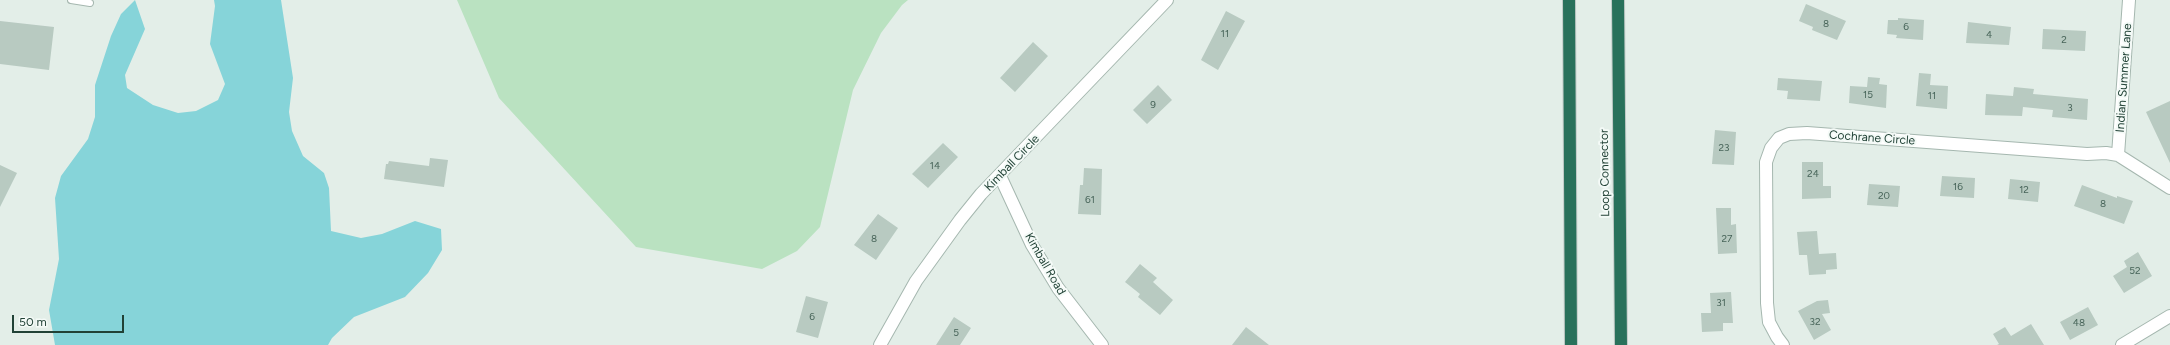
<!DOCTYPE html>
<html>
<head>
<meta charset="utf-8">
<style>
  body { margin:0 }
  #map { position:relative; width:2170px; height:345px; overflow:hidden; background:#e3eee8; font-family:Figtree,sans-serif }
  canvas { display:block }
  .scale { position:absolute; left:12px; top:315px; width:112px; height:18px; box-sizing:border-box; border:2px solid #214236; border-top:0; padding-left:5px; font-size:12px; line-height:14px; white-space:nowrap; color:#214236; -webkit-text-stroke:3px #f4faf7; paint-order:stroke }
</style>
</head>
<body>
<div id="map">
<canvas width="2170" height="345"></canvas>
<div class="scale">50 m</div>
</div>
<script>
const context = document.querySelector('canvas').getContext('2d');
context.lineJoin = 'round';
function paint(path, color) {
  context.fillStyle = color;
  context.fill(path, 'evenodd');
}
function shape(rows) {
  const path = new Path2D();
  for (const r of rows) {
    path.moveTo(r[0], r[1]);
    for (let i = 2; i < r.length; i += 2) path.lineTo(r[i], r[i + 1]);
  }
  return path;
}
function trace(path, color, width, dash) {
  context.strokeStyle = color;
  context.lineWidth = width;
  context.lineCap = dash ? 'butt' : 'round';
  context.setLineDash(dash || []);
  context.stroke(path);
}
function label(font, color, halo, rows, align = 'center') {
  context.font = font + ' Figtree,sans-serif';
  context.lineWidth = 4;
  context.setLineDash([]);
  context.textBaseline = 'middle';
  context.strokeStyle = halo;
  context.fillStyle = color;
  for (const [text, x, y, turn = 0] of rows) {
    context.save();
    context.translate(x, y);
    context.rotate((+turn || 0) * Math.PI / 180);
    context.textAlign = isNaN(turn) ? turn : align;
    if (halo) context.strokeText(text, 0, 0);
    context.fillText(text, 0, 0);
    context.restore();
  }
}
paint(shape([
  [457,0,908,0,902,5,881,33,853,90,820,227,797,251,762,269,636,247,499,98]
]), '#bae2c1');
paint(shape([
  [135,0,145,29,125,75,127,88,153,105,178,113,196,111,218,100,225,84,210,44,215,6,214,0,281,0,293,78,289,112,292,131,303,156,324,173,329,188,331,231,361,238,382,234,415,221,441,229,442,250,428,273,405,297,354,317,332,338,328,345,55,345,49,310,59,259,55,198,61,176,88,139,95,117,95,85,111,36,121,14]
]), '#86d4d9');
paint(shape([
  [1806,4,1846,21,1837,40,1812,30,1813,27,1799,21],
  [1226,11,1245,21,1218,70,1201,60],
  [1898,18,1924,20,1923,40,1896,38,1897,35,1887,34,1888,20,1898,20],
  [0,21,54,27,49,70,0,64],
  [1968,22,2011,27,2009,45,1966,43],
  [2043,29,2086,31,2085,51,2042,49],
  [1033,42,1048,56,1015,92,1000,78],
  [1919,73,1931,74,1930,85,1948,86,1947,109,1916,106],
  [1868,77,1880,78,1879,84,1887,85,1886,108,1849,103,1850,86,1867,87],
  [1778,78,1822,81,1820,101,1787,99,1788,91,1777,90],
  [1158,85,1172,100,1147,124,1133,110],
  [2014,87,2034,89,2033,94,2088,99,2087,120,2052,117,2053,110,2023,107,2022,116,1985,115,1986,94,2013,96],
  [2170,101,2170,163,2146,112],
  [1715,130,1736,132,1734,165,1712,164],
  [943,143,958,157,928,188,912,174],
  [430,158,448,160,444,187,384,179,386,164,388,164,389,161,429,166],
  [1802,162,1823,162,1823,186,1831,186,1831,198,1802,199],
  [0,165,17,173,0,207],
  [1084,168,1102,169,1101,215,1078,214,1080,185,1083,185],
  [1942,176,1975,178,1974,198,1940,196],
  [2010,179,2040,182,2038,202,2008,199],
  [1869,184,1900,186,1898,207,1867,205],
  [2082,185,2117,198,2117,196,2133,201,2124,224,2074,206],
  [1716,208,1731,208,1731,225,1736,224,1737,253,1718,254],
  [878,214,898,228,876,260,854,245],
  [1817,231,1819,254,1836,253,1837,269,1826,270,1826,274,1809,275,1807,255,1799,255,1797,232],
  [2138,252,2152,276,2124,293,2113,276,2127,267,2124,261],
  [1140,264,1157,278,1153,282,1173,300,1160,315,1138,297,1140,294,1125,282],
  [1731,292,1733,323,1723,323,1723,331,1702,332,1701,313,1711,313,1710,293],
  [806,296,828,302,818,338,796,332],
  [1828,300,1830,313,1822,314,1831,330,1814,340,1798,311,1817,301],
  [2088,307,2098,325,2070,340,2060,322],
  [954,317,971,328,960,345,936,345],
  [2031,324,2044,345,1997,345,1999,344,1993,334,2005,327,2011,336],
  [1246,327,1269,345,1232,345]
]), '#b8cac1');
const lane = shape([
  [71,0,90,3]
]);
const street = shape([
  [2118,155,2129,0],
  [1000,176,1032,245,1058,288,1102,345],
  [880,345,916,281,960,220,981,194,1167,0],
  [1783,345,1777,337,1769,322,1767,303,1766,162,1771,148,1779,138,1789,134,1807,133,2087,154,2106,153,2118,155,2170,188],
  [2122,345,2170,316]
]);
const highway = shape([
  [1569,0,1571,345],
  [1618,0,1621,345]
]);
trace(lane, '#a5b7af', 8);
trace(street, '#a5b7af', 14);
trace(highway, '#c1cac7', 14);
trace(lane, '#fff', 6);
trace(street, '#fff', 12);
trace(highway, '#29715b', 12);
label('10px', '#476459', null, [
  ["8",1826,24],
  ["6",1906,27],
  ["11",1225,34],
  ["4",1989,35],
  ["2",2064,40],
  ["15",1868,95],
  ["11",1932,96],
  ["9",1153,105],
  ["3",2070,108],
  ["23",1724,148],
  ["14",935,166],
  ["24",1813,174],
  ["16",1958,187],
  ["12",2024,190],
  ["20",1884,196],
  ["61",1090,200],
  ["8",2103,204],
  ["8",874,239],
  ["27",1727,239],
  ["52",2135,271],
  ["31",1721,303],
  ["6",812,317],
  ["32",1815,322],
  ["48",2079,323],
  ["5",956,333]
]);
label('12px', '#214236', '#f4faf7', [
  ["Indian Summer Lane",2124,78,-86],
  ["Cochrane Circle",1872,138,4],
  ["Kimball Circle",1012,163,-46],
  ["Loop Connector",1605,173,-91],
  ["Kimball Road",1045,264,60]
]);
</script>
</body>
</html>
